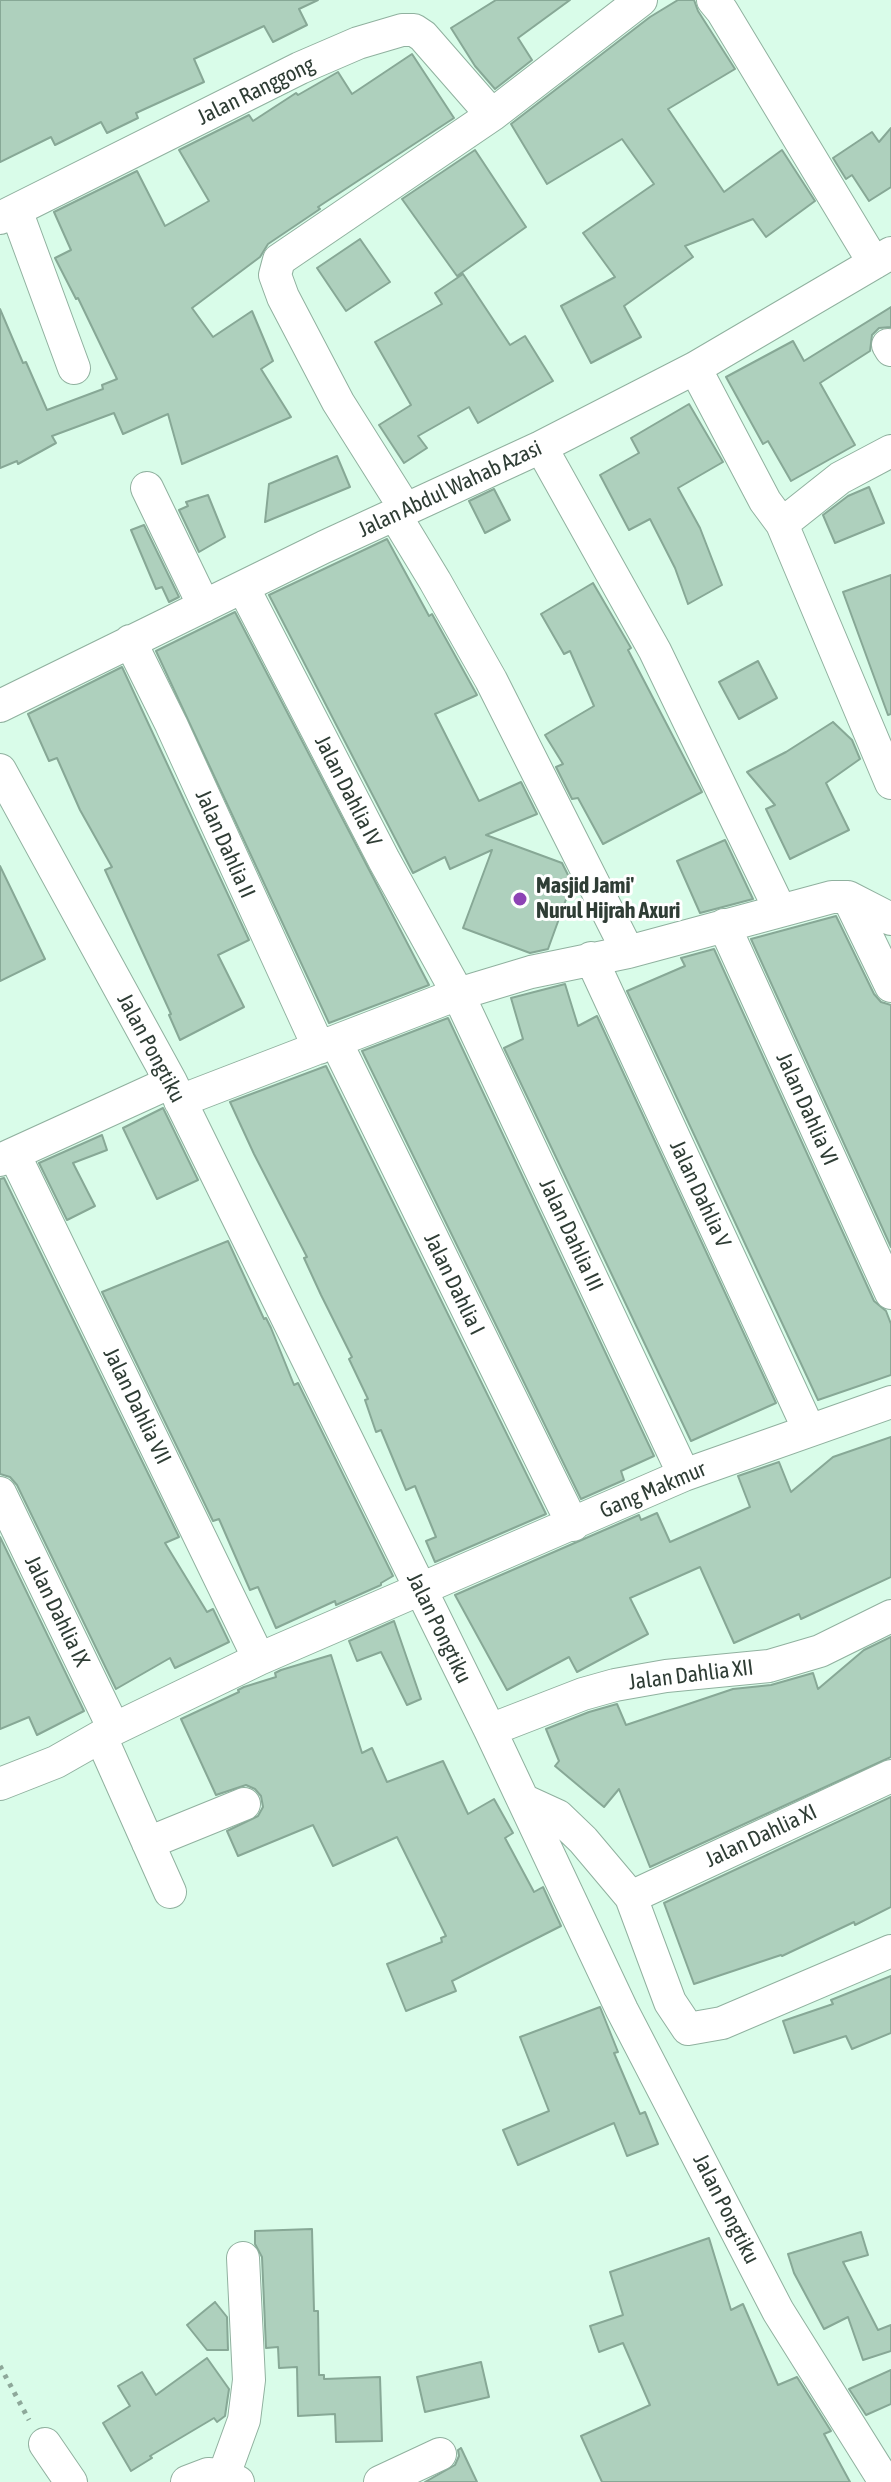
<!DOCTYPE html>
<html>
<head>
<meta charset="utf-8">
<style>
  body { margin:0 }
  canvas { display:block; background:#d9fce9 }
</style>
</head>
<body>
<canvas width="891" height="2482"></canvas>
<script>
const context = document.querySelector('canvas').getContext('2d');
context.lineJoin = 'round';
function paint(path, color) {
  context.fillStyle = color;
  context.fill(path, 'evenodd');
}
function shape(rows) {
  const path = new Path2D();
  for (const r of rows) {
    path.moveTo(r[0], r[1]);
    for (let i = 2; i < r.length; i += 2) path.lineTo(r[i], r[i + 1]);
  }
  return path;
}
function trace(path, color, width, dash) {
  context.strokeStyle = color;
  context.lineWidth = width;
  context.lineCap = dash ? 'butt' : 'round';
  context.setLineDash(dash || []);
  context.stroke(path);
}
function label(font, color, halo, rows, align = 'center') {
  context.font = font + ' "Asap Condensed",sans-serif';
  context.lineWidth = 6;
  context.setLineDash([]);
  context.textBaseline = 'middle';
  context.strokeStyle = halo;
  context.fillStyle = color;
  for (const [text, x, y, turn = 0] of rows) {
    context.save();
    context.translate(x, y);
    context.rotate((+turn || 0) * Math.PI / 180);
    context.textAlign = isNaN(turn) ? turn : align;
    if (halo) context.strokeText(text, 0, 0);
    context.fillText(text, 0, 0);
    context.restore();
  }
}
const building = shape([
  [0,0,318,0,299,9,307,25,273,42,264,26,194,59,204,82,136,113,138,118,107,133,101,122,55,145,51,137,0,162,0,0],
  [496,0,570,0,518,38,532,60,495,89,475,66,451,28,496,0],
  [678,0,694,0,698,11,735,69,668,109,724,192,782,150,815,201,766,237,753,219,685,246,693,257,624,306,641,337,591,363,561,306,615,277,583,233,654,184,622,139,547,184,511,124,650,17,678,0],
  [412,54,454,118,318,207,320,209,268,244,260,257,192,308,213,337,252,311,273,361,261,369,291,417,182,464,168,414,123,434,114,413,52,436,56,443,18,464,17,461,0,468,0,309,23,363,26,362,47,410,103,389,102,385,117,379,78,298,76,299,55,258,71,250,54,212,137,171,165,226,209,201,179,150,249,115,253,121,296,93,298,95,338,72,352,94,412,54],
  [891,128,891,187,869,201,852,175,846,179,833,158,872,132,879,142,891,128],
  [475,150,526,227,457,276,402,199,475,150],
  [360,239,390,282,346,311,317,268,360,239],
  [463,274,510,345,525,336,553,381,478,423,469,407,418,436,427,448,404,463,379,425,411,405,375,342,442,304,435,293,463,274],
  [891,307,891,327,879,328,872,335,870,351,820,383,855,445,791,481,768,441,763,444,726,377,793,341,804,361,891,307],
  [689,404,723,462,678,488,700,528,722,585,688,604,675,568,650,519,629,530,600,475,639,453,631,438,689,404],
  [337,456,350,487,265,522,269,484,337,456],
  [869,487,884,523,835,543,823,515,848,496,869,487],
  [494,489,510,520,485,533,469,501,494,489],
  [208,495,225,537,199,552,179,510,188,506,186,502,208,495],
  [144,525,179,597,169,602,162,587,156,589,131,530,144,525],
  [387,539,429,616,432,614,477,695,435,714,479,801,521,782,537,814,486,835,562,863,572,883,548,949,530,953,463,928,492,850,450,869,445,857,413,873,269,595,387,539],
  [891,575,891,714,888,715,843,592,891,575],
  [593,583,631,648,628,650,702,792,603,844,578,798,572,799,556,767,563,764,545,735,594,706,570,651,564,654,541,614,593,583],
  [235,612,429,985,329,1023,156,651,235,612],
  [758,661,777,698,739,719,719,682,758,661],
  [122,667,249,940,218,955,244,1007,180,1040,169,1015,171,1014,105,870,112,867,80,810,57,758,49,761,28,714,122,667],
  [833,722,852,740,860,759,826,783,849,830,790,859,766,809,775,805,747,772,786,752,833,722],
  [725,840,753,899,700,913,677,861,725,840],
  [0,866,45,959,0,981,0,866],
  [836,916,874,994,881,1002,891,1005,891,1247,751,939,836,916],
  [714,949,874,1301,886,1311,891,1324,891,1375,818,1400,627,991,685,966,681,958,714,949],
  [565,984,578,1026,597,1016,776,1403,691,1441,504,1048,523,1039,511,998,565,984],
  [448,1018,654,1456,621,1471,624,1480,581,1499,362,1051,448,1018],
  [326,1066,546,1514,435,1562,426,1541,436,1537,415,1486,406,1490,381,1430,376,1432,365,1400,368,1399,349,1359,352,1357,321,1295,304,1258,307,1257,254,1154,230,1102,326,1066],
  [163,1108,198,1180,157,1199,123,1128,163,1108],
  [102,1135,107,1150,73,1163,95,1206,67,1220,39,1163,102,1135],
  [4,1178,179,1537,165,1543,207,1612,213,1609,229,1642,175,1668,170,1658,116,1689,17,1485,10,1477,0,1474,0,1179,4,1178],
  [228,1241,264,1319,266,1318,271,1328,294,1385,298,1383,393,1576,381,1583,381,1585,336,1605,335,1601,276,1628,258,1587,250,1590,219,1519,213,1521,102,1292,228,1241],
  [891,1437,891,1577,801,1619,799,1614,734,1643,700,1567,630,1598,648,1634,577,1672,569,1657,507,1690,455,1595,639,1515,641,1520,657,1513,670,1542,750,1507,738,1476,779,1462,791,1492,833,1457,891,1437],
  [0,1537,84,1711,37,1735,29,1717,0,1729,0,1537],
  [394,1621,421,1699,407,1705,381,1652,357,1661,349,1641,394,1621],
  [891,1637,891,1757,650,1867,619,1789,604,1807,555,1766,559,1761,546,1729,589,1712,617,1704,626,1725,733,1689,771,1685,813,1673,818,1689,864,1650,891,1637],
  [331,1655,362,1753,372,1748,387,1782,443,1761,468,1814,494,1799,513,1833,505,1838,534,1892,543,1887,561,1926,452,1981,456,1991,406,2011,387,1964,442,1942,441,1938,446,1936,397,1837,333,1866,313,1825,238,1856,227,1831,258,1816,263,1807,261,1796,255,1789,246,1785,216,1795,181,1719,239,1692,238,1690,244,1687,276,1677,275,1673,281,1670,331,1655],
  [891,1797,891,1907,855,1925,854,1922,782,1956,781,1955,694,1984,664,1903,891,1797],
  [891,1976,891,2033,852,2049,846,2036,794,2053,783,2021,833,2004,831,2000,891,1976],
  [600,2007,618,2052,614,2053,640,2114,645,2112,658,2144,627,2156,614,2123,518,2165,503,2130,549,2111,520,2037,600,2007],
  [312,2229,314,2311,318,2311,319,2375,324,2375,324,2379,380,2377,382,2441,336,2442,335,2414,298,2416,297,2367,279,2368,278,2347,266,2348,262,2257,255,2244,255,2231,312,2229],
  [861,2232,868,2255,843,2262,878,2330,891,2325,891,2351,863,2360,848,2317,824,2329,794,2273,788,2254,861,2232],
  [709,2238,731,2310,743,2304,778,2385,797,2377,831,2431,824,2434,850,2482,602,2482,581,2436,650,2405,623,2343,599,2352,590,2326,623,2315,610,2272,709,2238],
  [215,2302,227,2317,228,2350,207,2350,187,2325,215,2302],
  [207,2358,229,2389,225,2416,217,2422,214,2418,150,2456,152,2458,131,2471,103,2423,130,2406,118,2386,142,2372,156,2395,207,2358],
  [481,2362,489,2397,425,2412,417,2377,481,2362],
  [891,2370,891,2404,866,2415,849,2389,891,2370],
  [461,2448,477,2482,425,2482,455,2465,459,2456,458,2450,461,2448]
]);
paint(building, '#aed0bd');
trace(building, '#87a896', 2);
const minor = shape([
  [713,0,722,11,874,263],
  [16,210,74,368],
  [0,218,300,68,358,43,402,30,414,30,423,36,492,115],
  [888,345,891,350],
  [695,368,765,501,782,524,891,783],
  [541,447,655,651,780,910],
  [147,488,204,606],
  [406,510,338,402,283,297,275,275,279,260,492,115,641,0],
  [395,515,435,581,491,680,628,952],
  [782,524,840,478,891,451],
  [243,587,384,860,458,994,684,1475],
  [130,641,171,724,319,1048],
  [0,706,324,547,541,447,695,368,891,253],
  [0,770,171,1082,490,1730,622,2010,778,2311,885,2482],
  [848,897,891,986],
  [724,925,891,1293],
  [591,958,809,1430],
  [336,1042,573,1525],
  [180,1101,458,994,531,972,628,952,832,897,848,897,891,919],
  [14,1154,259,1659],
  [0,1160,171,1082],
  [0,1493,114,1729],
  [490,1730,583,1694,615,1685,666,1676,769,1666,820,1651,891,1616],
  [101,1737,170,1892],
  [0,1784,56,1762,114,1729,259,1659,684,1475,891,1402],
  [523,1800,558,1816,583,1840,631,1897,670,2002,688,2029,722,2023,891,1951],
  [148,1843,244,1804],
  [631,1897,891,1776],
  [45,2444,71,2482],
  [224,2475,244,2420,249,2380,243,2258],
  [187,2482,208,2474,224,2475,238,2482],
  [380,2482,440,2454]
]);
trace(minor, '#90b19f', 34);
trace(shape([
  [0,2366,29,2420]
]), '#8ea89a', 5, [4, 6]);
trace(minor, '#fff', 32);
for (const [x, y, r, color] of [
  [520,899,8,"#8d43b5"]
]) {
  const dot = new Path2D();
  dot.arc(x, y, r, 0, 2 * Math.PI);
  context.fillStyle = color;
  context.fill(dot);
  trace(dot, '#fff', 3);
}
label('22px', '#2f3d35', '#fff', [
  ["Jalan Ranggong",256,91,-26],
  ["Jalan Abdul Wahab Azasi",450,489,-25],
  ["Jalan Dahlia IV",348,791,63],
  ["Jalan Dahlia II",225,844,66],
  ["Jalan Pongtiku",151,1048,62],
  ["Jalan Dahlia VI",807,1109,66],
  ["Jalan Dahlia V",700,1194,65],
  ["Jalan Dahlia III",571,1235,65],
  ["Jalan Dahlia I",454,1284,64],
  ["Jalan Dahlia VII",137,1406,64],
  ["Gang Makmur",653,1490,-23],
  ["Jalan Dahlia IX",57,1611,64],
  ["Jalan Pongtiku",439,1628,64],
  ["Jalan Dahlia XII",691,1675,-7],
  ["Jalan Dahlia XI",761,1836,-25],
  ["Jalan Pongtiku",726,2209,63]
]);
label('bold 22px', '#2f3d35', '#fff', [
  ["Masjid Jami'",536,886],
  ["Nurul Hijrah Axuri",536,911]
], 'left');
</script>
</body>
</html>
